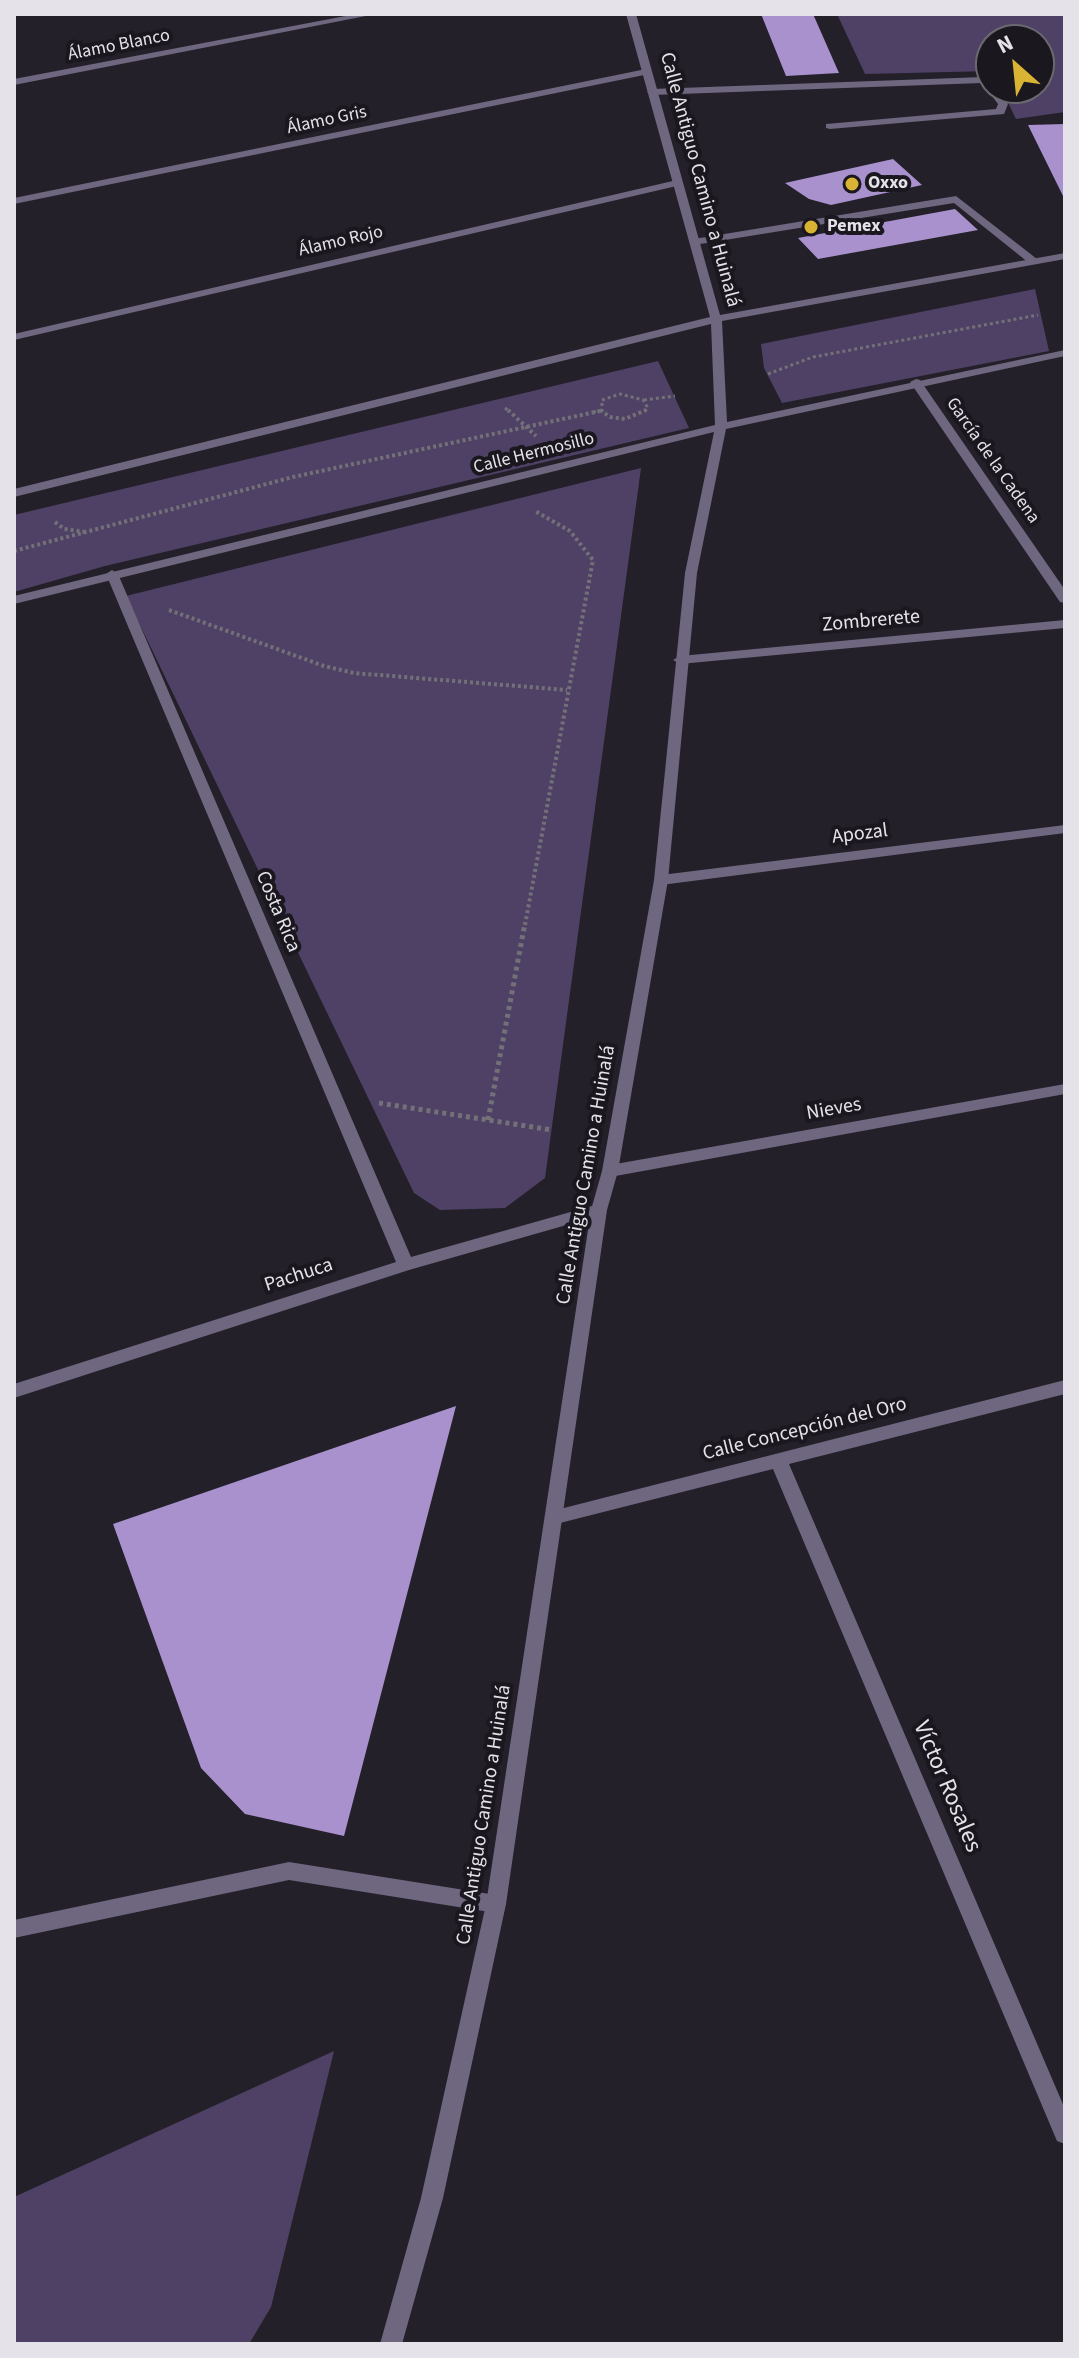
<!DOCTYPE html>
<html>
<head>
<meta charset="utf-8">
<style>
  body { margin:0 }
  #map { position:relative; width:1079px; height:2358px; overflow:hidden; background:#232029; font-family:"Source Sans 3",sans-serif }
  canvas { display:block }
  .frame { position:absolute; inset:0; border:16px solid #e5e3e9; pointer-events:none }
  .north { position:absolute; left:975px; top:24px; width:80px; height:80px; box-sizing:border-box; background:#1a171f; border:2px solid #6b6970; border-radius:50%; rotate:333deg; font-size:22px; font-weight:700; line-height:32px; text-align:center; color:#e5e3e9 }
  .north::after { content:''; display:block; margin:auto; width:28px; height:36px; background:#d9b334; clip-path:polygon(50% 0,100% 100%,50% 72%,0 100%) }
</style>
</head>
<body>
<div id="map">
<canvas width="1079" height="2358"></canvas>
<div class="frame"></div>
<div class="north">N</div>
</div>
<script>
const context = document.querySelector('canvas').getContext('2d');
context.lineJoin = 'round';
function paint(path, color) {
  context.fillStyle = color;
  context.fill(path, 'evenodd');
}
function shape(rows) {
  const path = new Path2D();
  for (const r of rows) {
    path.moveTo(r[0], r[1]);
    for (let i = 2; i < r.length; i += 2) path.lineTo(r[i], r[i + 1]);
  }
  return path;
}
function trace(path, color, width, dash) {
  context.strokeStyle = color;
  context.lineWidth = width;
  context.lineCap = dash ? 'butt' : 'round';
  context.setLineDash(dash || []);
  context.stroke(path);
}
function label(font, color, halo, rows, align = 'center') {
  context.font = font + ' "Source Sans 3",sans-serif';
  context.lineWidth = 8;
  context.setLineDash([]);
  context.textBaseline = 'middle';
  context.strokeStyle = halo;
  context.fillStyle = color;
  for (const [text, x, y, turn = 0] of rows) {
    context.save();
    context.translate(x, y);
    context.rotate((+turn || 0) * Math.PI / 180);
    context.textAlign = isNaN(turn) ? turn : align;
    if (halo) context.strokeText(text, 0, 0);
    context.fillText(text, 0, 0);
    context.restore();
  }
}
paint(shape([
  [837,14,1065,14,1065,112,1016,119,1001,88,1039,88,1039,40,991,40,991,71,865,74],
  [1035,289,1049,351,782,403,764,368,761,344],
  [658,361,689,428,105,566,14,592,14,515],
  [641,468,545,1178,505,1208,440,1210,414,1193,126,596],
  [334,2051,271,2307,249,2344,14,2344,14,2197]
]), '#4f4165');
paint(shape([
  [761,14,813,14,839,73,786,76],
  [1065,124,1065,200,1028,125],
  [893,159,922,185,831,205,809,199,785,183],
  [955,209,978,230,818,259,798,238],
  [456,1406,344,1836,245,1814,201,1768,113,1524]
]), '#a891cd');
trace(shape([
  [768,374,813,357,1038,315],
  [644,400,675,396],
  [505,408,510,412],
  [593,412,600,411],
  [602,412,602,400,620,394,643,400,648,408,644,412]
]), '#737178', 3, [3, 3]);
trace(shape([
  [508,410,536,436],
  [600,410,610,417,625,419,646,410],
  [55,522,64,529,86,532],
  [14,551,293,477,600,411],
  [169,610,324,666,354,673,567,690],
  [525,925,593,560,570,531,535,511]
]), '#737178', 4, [3, 3]);
trace(shape([
  [379,1103,552,1130],
  [488,1120,525,923]
]), '#737178', 5, [4, 4]);
paint(shape([
  [984,77,991,81,991,88,998,88,1008,104,1004,114,830,129,826,128,826,124,996,109,998,104,982,83,652,95,647,92,652,89,984,77],
  [956,196,1037,259,1037,263,1029,263,954,203,694,245,689,242,694,239,956,196],
  [289,1862,496,1895,503,1898,506,1904,503,1910,496,1913,289,1880,14,1938,14,1920,289,1862]
]), '#6f667f');
paint(shape([
  [356,14,376,14,14,85,14,79,356,14],
  [646,69,651,72,649,74,14,204,14,198,646,69],
  [677,180,681,181,681,185,14,340,14,334,677,180],
  [916,379,920,380,1065,590,1065,603,1060,602,910,382,916,379],
  [112,570,118,574,411,1257,599,1204,607,1210,605,1214,409,1270,14,1398,14,1384,396,1262,106,574,112,570],
  [1065,620,1065,628,680,664,673,660,680,656,1065,620],
  [1065,825,1065,833,661,885,654,880,661,875,1065,825],
  [1065,1084,1065,1094,610,1177,602,1171,610,1165,1065,1084],
  [1065,1380,1065,1394,789,1464,1065,2109,1065,2144,1057,2141,773,1469,556,1524,550,1522,547,1517,550,1512,556,1510,1065,1380]
]), '#6f667f');
paint(shape([
  [626,14,636,14,720,315,1065,253,1065,259,722,321,727,422,1065,350,1065,356,726,429,697,573,668,880,618,1171,607,1210,506,1904,443,2198,402,2344,380,2344,421,2198,486,1904,591,1210,602,1171,654,880,685,573,714,432,14,604,14,596,715,425,711,324,14,497,14,489,710,317,626,14]
]), '#6f667f');
for (const [x, y, r, color] of [
  [852,184,8,"#d9b334"],
  [811,227,8,"#d9b334"]
]) {
  const dot = new Path2D();
  dot.arc(x, y, r, 0, 2 * Math.PI);
  context.fillStyle = color;
  context.fill(dot);
  trace(dot, '#1a171f', 3);
}
label('18px', '#e5e3e9', '#1a171f', [
  ["Álamo Blanco",119,46,-11],
  ["Álamo Gris",327,121,-12],
  ["Álamo Rojo",341,242,-13],
  ["Calle Hermosillo",534,454,-14],
  ["García de la Cadena",992,461,55]
]);
label('bold 18px', '#e5e3e9', '#1a171f', [
  ["Oxxo",868,184],
  ["Pemex",827,227]
], 'left');
label('20px', '#e5e3e9', '#1a171f', [
  ["Calle Antiguo Camino a Huinalá",699,180,75],
  ["Zombrerete",871,622,-5],
  ["Apozal",860,835,-7],
  ["Costa Rica",277,912,67],
  ["Nieves",834,1110,-10],
  ["Calle Antiguo Camino a Huinalá",587,1175,-80],
  ["Pachuca",299,1276,-18],
  ["Calle Concepción del Oro",805,1430,-14],
  ["Calle Antiguo Camino a Huinalá",485,1815,-81]
]);
label('24px', '#e5e3e9', '#1a171f', [
  ["Víctor Rosales",946,1787,67]
]);
</script>
</body>
</html>
